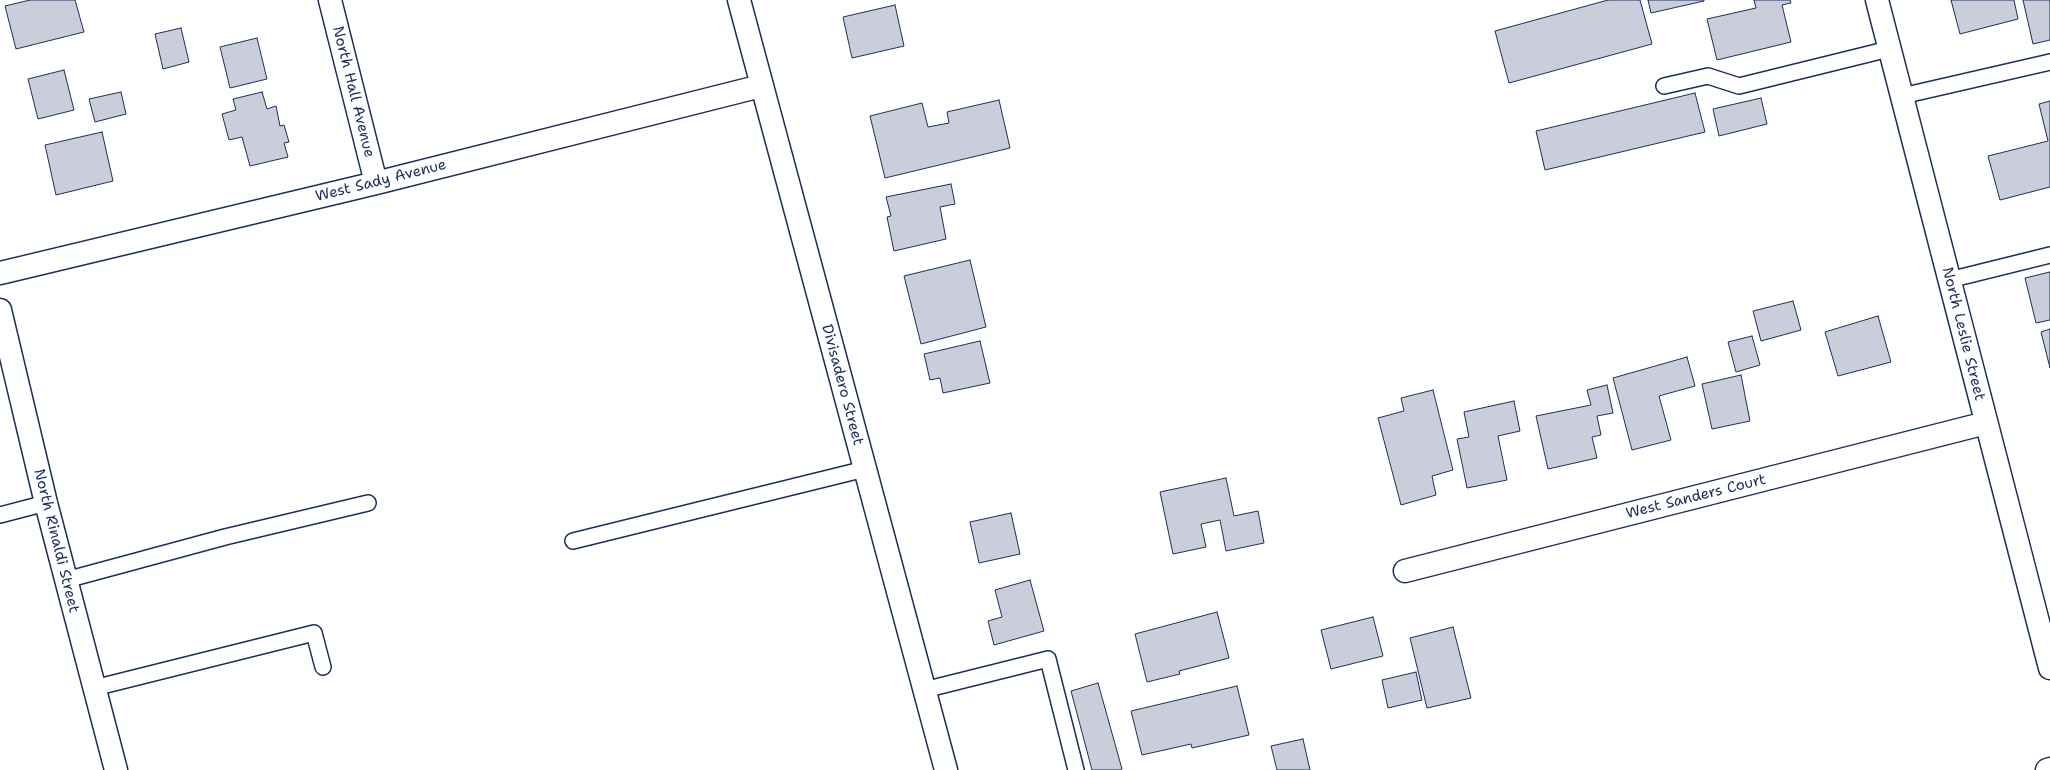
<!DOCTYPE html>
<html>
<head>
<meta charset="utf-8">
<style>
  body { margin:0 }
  canvas { display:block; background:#fff }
</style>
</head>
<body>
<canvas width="2050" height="770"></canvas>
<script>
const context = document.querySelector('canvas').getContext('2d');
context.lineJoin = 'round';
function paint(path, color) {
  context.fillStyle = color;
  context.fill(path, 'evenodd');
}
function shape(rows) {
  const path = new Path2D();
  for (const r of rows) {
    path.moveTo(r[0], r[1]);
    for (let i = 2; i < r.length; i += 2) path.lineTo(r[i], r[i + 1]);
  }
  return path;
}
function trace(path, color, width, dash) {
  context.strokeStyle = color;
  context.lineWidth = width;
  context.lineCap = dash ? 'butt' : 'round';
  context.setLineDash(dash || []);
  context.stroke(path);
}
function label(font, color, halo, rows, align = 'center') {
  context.font = font + ' "Shantell Sans",sans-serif';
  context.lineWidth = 3.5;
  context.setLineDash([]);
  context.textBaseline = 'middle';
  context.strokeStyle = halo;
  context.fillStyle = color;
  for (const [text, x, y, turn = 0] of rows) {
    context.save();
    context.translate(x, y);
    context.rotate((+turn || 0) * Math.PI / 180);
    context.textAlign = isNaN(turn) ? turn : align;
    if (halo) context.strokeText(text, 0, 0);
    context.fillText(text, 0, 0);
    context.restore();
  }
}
const building = shape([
  [30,0,75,0,84,32,16,49,5,6,30,0],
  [1608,0,1640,0,1652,44,1509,83,1495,31,1608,0],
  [1648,0,1704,0,1704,1,1651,13,1648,0],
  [1754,0,1790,0,1791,3,1782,5,1791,42,1717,60,1707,19,1756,8,1754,0],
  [1951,0,2014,0,2018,19,1960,34,1951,0],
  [2023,0,2050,0,2050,40,2033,44,2023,0],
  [895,5,904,46,852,58,843,17,895,5],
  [181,28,189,62,163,69,155,34,181,28],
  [257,38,267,79,230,88,220,47,257,38],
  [64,70,74,110,38,119,28,79,64,70],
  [121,92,126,114,95,122,89,99,121,92],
  [262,92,267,109,276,106,280,126,284,125,289,142,284,143,288,157,250,166,242,137,229,140,222,114,236,110,233,99,262,92],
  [1695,93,1705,132,1545,170,1536,131,1695,93],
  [1761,98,1767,124,1719,136,1713,109,1761,98],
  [999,100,1010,148,885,178,870,116,922,103,928,127,949,123,947,112,999,100],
  [2050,101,2050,187,2000,200,1988,156,2048,141,2039,104,2050,101],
  [102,132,113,181,56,195,45,145,102,132],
  [951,184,955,204,940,207,946,239,894,251,887,217,891,216,886,197,951,184],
  [970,260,986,327,921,344,904,276,970,260],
  [2050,272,2050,320,2036,323,2025,278,2050,272],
  [1793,301,1801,330,1761,341,1753,311,1793,301],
  [1878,316,1891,362,1838,376,1825,332,1878,316],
  [2050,329,2050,368,2041,332,2050,329],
  [1752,336,1760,365,1736,372,1728,342,1752,336],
  [980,341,990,383,943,393,940,378,930,380,924,354,980,341],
  [1687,357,1695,386,1659,396,1671,440,1632,450,1613,378,1687,357],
  [1741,375,1750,421,1712,429,1702,384,1741,375],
  [1607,385,1613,413,1597,416,1601,435,1592,437,1597,458,1548,469,1536,416,1591,405,1587,390,1607,385],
  [1433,390,1453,470,1432,476,1436,495,1401,505,1378,418,1404,411,1401,398,1433,390],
  [1514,401,1520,431,1498,436,1507,480,1467,488,1457,439,1469,437,1464,412,1514,401],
  [1226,478,1234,516,1258,511,1264,543,1226,551,1220,520,1201,524,1206,547,1173,554,1160,492,1226,478],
  [1011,513,1020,554,979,563,970,522,1011,513],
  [1030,580,1044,631,994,645,988,621,1002,617,995,590,1030,580],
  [1217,612,1229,658,1179,671,1180,674,1147,682,1135,634,1217,612],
  [1373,617,1383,656,1331,669,1321,630,1373,617],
  [1453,627,1471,698,1427,708,1410,638,1453,627],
  [1416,672,1422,700,1388,708,1382,680,1416,672],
  [1098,683,1122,769,1120,770,1092,770,1071,691,1098,683],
  [1237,686,1249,735,1192,748,1191,744,1142,755,1131,711,1237,686],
  [1303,739,1310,770,1277,770,1271,746,1303,739]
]);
paint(building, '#caceda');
trace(building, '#1b2f5e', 1);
const service = shape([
  [1664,86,1708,76,1739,86,1889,49],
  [1902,96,2050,62],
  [1949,280,2050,255],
  [0,515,46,503],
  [573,541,865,469],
  [66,580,225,537,368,503],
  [94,688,314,633,323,667],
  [924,690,1048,659,1076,770]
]);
const minor = shape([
  [330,0,376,183],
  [739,0,946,770],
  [1877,0,2050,668],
  [0,273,376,183,761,86],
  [0,310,46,503,116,770],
  [1405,571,1986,423],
  [2047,770,2050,769]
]);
trace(service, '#1b2f5e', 18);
trace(minor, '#1b2f5e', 25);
trace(service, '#fff', 15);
trace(minor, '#fff', 22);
label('15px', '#1b2f5e', '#fff', [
  ["North Hall Avenue",353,92,76],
  ["West Sady Avenue",381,181,-14],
  ["North Leslie Street",1963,334,76],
  ["Divisadero Street",842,385,75],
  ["West Sanders Court",1696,497,-14],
  ["North Rinaldi Street",56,541,76]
]);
</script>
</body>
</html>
